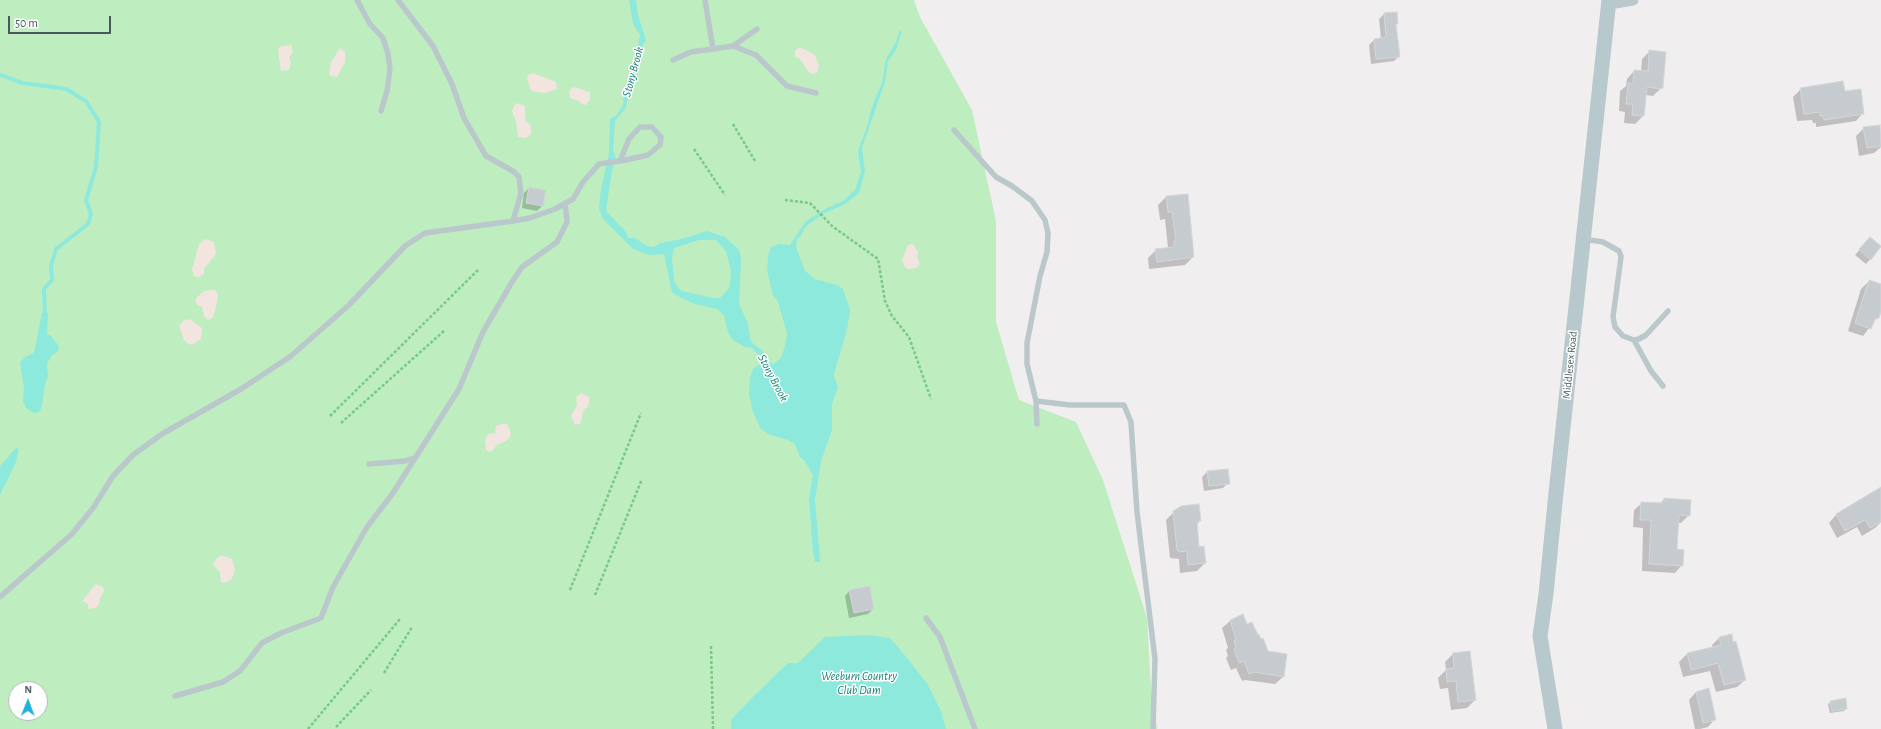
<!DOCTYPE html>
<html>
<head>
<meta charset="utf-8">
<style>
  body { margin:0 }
  #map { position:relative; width:1881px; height:729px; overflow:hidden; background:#f1eeef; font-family:"Alegreya Sans",sans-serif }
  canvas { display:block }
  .north { position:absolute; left:8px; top:681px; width:40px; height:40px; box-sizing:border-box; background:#fff; border:1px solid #b5bcbd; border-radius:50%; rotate:1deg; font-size:11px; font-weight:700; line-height:16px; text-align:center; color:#47585b }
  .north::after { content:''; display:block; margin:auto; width:14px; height:18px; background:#1fb2da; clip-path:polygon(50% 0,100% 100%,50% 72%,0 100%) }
  .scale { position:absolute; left:8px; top:16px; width:103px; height:18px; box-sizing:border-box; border:2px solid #47585b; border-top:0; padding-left:5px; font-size:12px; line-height:14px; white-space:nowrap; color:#47585b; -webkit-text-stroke:3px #fff; paint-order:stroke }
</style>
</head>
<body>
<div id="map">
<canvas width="1881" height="729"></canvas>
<div class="north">N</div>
<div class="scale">50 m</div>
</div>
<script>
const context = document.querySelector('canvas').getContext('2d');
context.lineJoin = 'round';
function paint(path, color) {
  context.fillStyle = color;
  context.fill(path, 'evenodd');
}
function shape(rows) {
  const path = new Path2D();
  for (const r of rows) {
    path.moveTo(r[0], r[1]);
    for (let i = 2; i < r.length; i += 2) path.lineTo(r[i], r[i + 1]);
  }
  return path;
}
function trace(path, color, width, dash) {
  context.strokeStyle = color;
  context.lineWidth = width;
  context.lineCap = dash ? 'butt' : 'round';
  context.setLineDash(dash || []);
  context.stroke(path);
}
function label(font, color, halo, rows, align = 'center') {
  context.font = font + ' "Alegreya Sans",sans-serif';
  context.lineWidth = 3;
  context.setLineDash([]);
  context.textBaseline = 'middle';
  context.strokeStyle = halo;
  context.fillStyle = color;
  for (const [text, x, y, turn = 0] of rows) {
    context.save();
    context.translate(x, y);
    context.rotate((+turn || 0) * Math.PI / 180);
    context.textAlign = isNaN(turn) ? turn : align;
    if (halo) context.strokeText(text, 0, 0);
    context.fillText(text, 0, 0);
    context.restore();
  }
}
paint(shape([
  [0,0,914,0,920,17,972,110,996,221,996,322,1019,400,1076,422,1103,480,1147,618,1151,689,1157,729,0,729],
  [16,689,40,689,40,713,16,713]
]), '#beedc0');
paint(shape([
  [291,45,293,51,289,58,291,62,289,70,281,71,278,49,281,46],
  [800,47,815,55,819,66,817,73,812,74,808,71,800,59,795,57,795,51],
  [340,48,345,52,345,62,337,77,331,76,329,74,331,62],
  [533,73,556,82,557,89,545,93,532,91,530,88,527,78,528,75],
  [574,87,590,92,590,99,586,105,581,104,579,101,570,98,569,92,572,88],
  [517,103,525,106,525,116,526,121,531,126,531,134,526,138,518,137,516,122,512,111,514,106],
  [205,239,214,242,216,254,204,269,204,274,199,277,194,276,192,269,199,244],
  [913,244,918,252,917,257,920,264,917,268,908,269,905,267,902,260,908,245],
  [214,290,217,293,218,296,215,312,212,318,208,320,204,316,202,307,196,304,196,298,204,291],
  [190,319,202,328,201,339,192,345,187,343,184,340,179,326,183,321],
  [581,393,589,397,589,401,588,406,583,411,581,423,575,425,571,416,577,405,576,397],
  [502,424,507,424,511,433,510,437,506,441,497,445,492,451,489,452,486,450,485,440,488,434,495,433,496,426],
  [221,555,232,559,235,570,231,580,224,583,221,582,220,572,213,565,216,559],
  [96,584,103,587,104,591,100,598,99,605,95,608,88,609,88,604,84,602,83,600]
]), '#f2e5df');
paint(shape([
  [629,0,636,0,638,15,646,40,643,44,641,59,636,70,625,109,615,121,613,151,616,158,612,169,606,211,626,232,628,238,635,238,647,246,654,247,660,243,682,239,707,231,725,237,739,250,741,258,739,304,748,324,751,342,762,350,769,363,774,364,781,358,785,346,787,333,778,302,773,295,767,270,768,257,771,247,779,244,790,245,806,221,827,208,843,201,855,190,861,172,858,151,867,127,871,110,882,83,886,59,896,42,899,32,902,30,896,50,888,61,885,82,862,148,865,171,859,193,845,204,823,214,805,227,802,234,797,240,796,247,805,271,815,279,837,285,843,289,850,310,847,330,835,370,834,376,838,387,832,404,832,430,821,461,815,500,820,562,815,562,813,551,809,499,813,475,804,460,800,457,795,444,788,440,768,434,760,428,752,409,749,393,750,378,753,369,760,364,761,357,752,348,745,347,733,340,728,332,724,315,717,309,695,304,681,298,672,292,664,254,649,255,633,249,603,219,599,209,601,190,609,153,610,119,616,116,623,105,624,90,635,61,640,35,633,24],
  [699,240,716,240,726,251,731,271,730,283,728,290,720,298,713,298,682,291,678,288,674,281,672,257,674,248],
  [42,313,48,313,47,334,51,336,59,346,58,351,51,356,47,364,48,376,45,384,42,405,40,411,36,413,32,412,26,408,23,401,24,388,20,362,25,357,34,353],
  [16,448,19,449,16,462,0,495,0,466],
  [867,635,890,638,908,659,928,685,941,711,946,729,731,729,731,720,752,698,788,663,798,663,825,637]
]), '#8ce9dc');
paint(shape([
  [1396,13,1397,23,1395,25,1399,56,1394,61,1371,64,1369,45,1374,40,1381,39,1379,19,1384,14],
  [1650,51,1661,88,1653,96,1645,95,1643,116,1635,124,1624,123,1625,112,1619,111,1620,91,1626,86,1627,79,1634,71,1641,72,1642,59],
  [1801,89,1844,92,1863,113,1856,121,1816,127,1816,123,1813,123,1812,120,1797,121,1793,97],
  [1879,126,1881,147,1874,153,1859,156,1856,136,1864,128],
  [529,188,542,206,537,211,522,208,524,193],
  [1187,195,1193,257,1185,265,1149,269,1148,258,1156,250,1168,248,1165,219,1160,220,1158,205,1166,197],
  [1870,238,1881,247,1866,264,1855,255],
  [1869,281,1881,285,1881,302,1876,319,1863,336,1848,331,1861,289],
  [1207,472,1228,483,1223,488,1204,491,1202,477],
  [1881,488,1881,522,1875,528,1862,536,1857,527,1837,538,1829,523,1836,515],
  [1664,499,1689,515,1681,523,1678,523,1676,550,1682,565,1675,573,1642,571,1643,528,1633,527,1634,510,1642,503,1660,504],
  [1174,512,1200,521,1196,525,1198,548,1205,563,1197,571,1180,573,1179,559,1170,558,1166,520],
  [850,590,873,609,868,614,849,618,845,596],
  [1230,621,1246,625,1267,652,1283,677,1275,684,1245,680,1242,681,1236,668,1231,670,1226,658,1228,656,1226,650,1228,648,1222,628],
  [1720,637,1733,643,1745,680,1737,687,1716,692,1710,671,1683,677,1679,662,1687,654,1712,648,1712,645],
  [1453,654,1475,700,1467,708,1451,710,1448,688,1440,689,1438,678,1446,670,1445,662],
  [1696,692,1715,719,1708,727,1700,729,1695,729,1689,700],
  [1831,702,1846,709,1844,711,1830,713,1828,704]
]), '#0003');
trace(shape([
  [0,75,23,83,66,89,86,101,99,122,96,167,86,200,91,214,88,224,56,249,51,266,52,280,44,289,45,317]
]), '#8ce9dc', 4);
const building = shape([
  [1397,12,1398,24,1396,24,1400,57,1376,59,1374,39,1386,37,1384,13,1397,12],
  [1649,50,1666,52,1663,87,1662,89,1647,87,1644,116,1632,115,1633,104,1626,104,1628,83,1633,83,1634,70,1648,71,1649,50],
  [1843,81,1845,91,1861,89,1864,114,1824,120,1823,116,1820,116,1820,112,1804,114,1800,88,1843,81],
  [1880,125,1881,146,1867,148,1863,127,1880,125],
  [529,187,546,190,543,206,526,203,529,187],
  [1188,194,1194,257,1157,262,1155,249,1174,247,1174,241,1176,241,1172,212,1168,212,1166,196,1188,194],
  [1870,237,1881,246,1871,260,1859,249,1870,237],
  [1869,280,1881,284,1881,312,1879,318,1875,319,1871,329,1855,323,1869,280],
  [1228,469,1230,484,1209,486,1207,471,1228,469],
  [1881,487,1881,522,1870,528,1865,520,1845,531,1836,514,1881,487],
  [1664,498,1691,500,1690,516,1679,515,1677,549,1684,550,1683,566,1649,564,1651,520,1640,520,1641,502,1664,503,1664,498],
  [1199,504,1201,521,1197,521,1199,547,1204,546,1206,563,1188,565,1187,551,1179,552,1177,550,1173,511,1181,506,1199,504],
  [870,586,874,609,854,613,849,590,870,586],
  [1243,614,1247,624,1252,622,1258,635,1259,634,1261,639,1263,638,1268,651,1287,654,1284,677,1254,672,1249,674,1244,661,1239,663,1234,649,1236,648,1234,641,1236,640,1230,620,1243,614],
  [1732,634,1733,642,1736,641,1746,680,1724,685,1718,663,1691,670,1687,653,1721,645,1719,637,1732,634],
  [1470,651,1476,700,1458,702,1456,681,1447,682,1446,669,1454,668,1453,653,1470,651],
  [1709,688,1716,720,1703,723,1696,692,1709,688],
  [1846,698,1847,709,1832,711,1830,701,1846,698]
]);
paint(building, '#c5cbce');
trace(building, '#d2d7da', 1);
trace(shape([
  [733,124,755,161],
  [694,149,725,195],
  [785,200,810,203,832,226,878,259,885,301,892,316,909,337,931,399],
  [330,416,478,270],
  [341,423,445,330],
  [570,590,641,413],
  [595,595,642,479],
  [711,646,713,729],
  [384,673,412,627],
  [336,727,371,690],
  [308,729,400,619]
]), '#77ca84', 2.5, [3, 2]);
trace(shape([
  [357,0,370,24,383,38,388,54,390,69,387,91,381,111],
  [398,0,433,46,452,84,464,118,486,156,513,171,519,177,521,193,513,221],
  [733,46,756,55,787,86,816,93],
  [713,49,733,46,757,29],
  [673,60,691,52,713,49,705,0],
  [954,130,996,177,1012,186,1032,201,1045,220,1048,233,1047,252,1040,276,1027,343,1027,364,1036,401,1037,424],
  [1583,239,1603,242,1619,251,1621,256,1620,265,1613,317,1615,327,1623,336,1634,340,1639,339,1646,335,1668,311],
  [1634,340,1651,371,1663,386],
  [1036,401,1070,405,1124,405,1131,422,1137,512,1155,659,1153,729],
  [369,464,405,461,414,458],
  [0,597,72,534,93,508,113,476,133,455,162,434,241,389,291,356,349,305,405,246,425,233,513,221,530,218,555,209,573,199,583,182,599,164,620,161,630,159,648,155,660,145,661,137,652,127,640,127,629,139,620,161],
  [926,618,940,637,975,729],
  [175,696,223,682,240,671,262,643,281,633,321,618,333,587,367,527,393,493,459,389,483,332,512,282,522,267,557,242,567,222,565,203]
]), '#bac8cb', 5.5);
trace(shape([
  [1609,4,1633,0]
]), '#bac8cb', 11);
trace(shape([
  [1555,729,1540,636,1546,594,1556,493,1609,0]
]), '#b7c9cd', 15);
label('11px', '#47585b', '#fff', [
  ["Middlesex Road",1570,365,-84]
]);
label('italic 12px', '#117f70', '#fff', [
  ["Stony Brook",633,72,-75],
  ["Stony Brook",773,378,62],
  ["Weeburn Country",859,676],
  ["Club Dam",859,690]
]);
</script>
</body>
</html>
